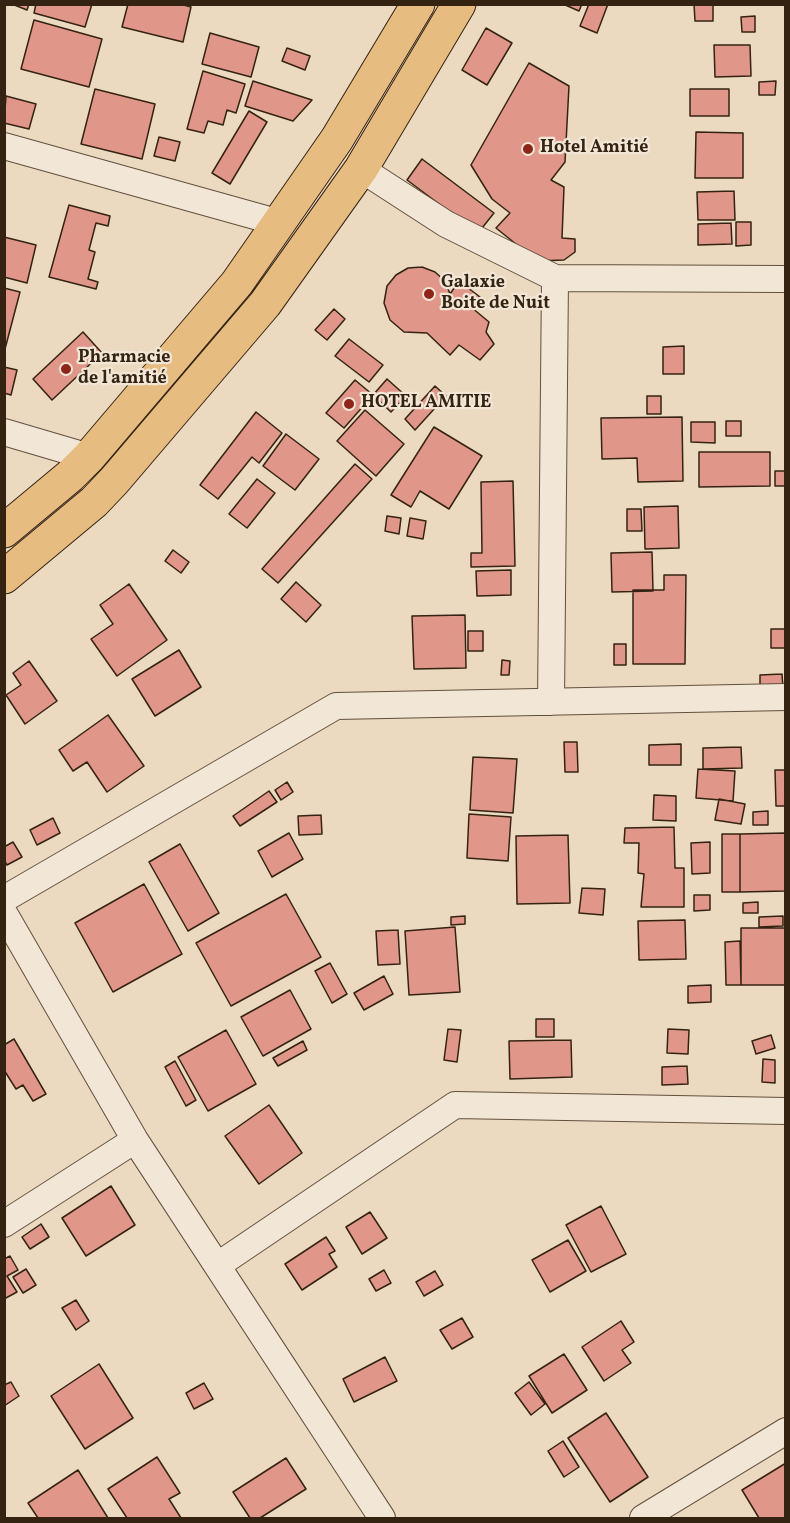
<!DOCTYPE html>
<html>
<head>
<meta charset="utf-8">
<style>
  body { margin:0 }
  #map { position:relative; width:790px; height:1523px; overflow:hidden; background:#ebd9c0; font-family:Vollkorn,serif }
  canvas { display:block }
  .frame { position:absolute; inset:0; border:6px solid #342311; pointer-events:none }
</style>
</head>
<body>
<div id="map">
<canvas width="790" height="1523"></canvas>
<div class="frame"></div>
</div>
<script>
const context = document.querySelector('canvas').getContext('2d');
context.lineJoin = 'round';
function paint(path, color) {
  context.fillStyle = color;
  context.fill(path, 'evenodd');
}
function shape(rows) {
  const path = new Path2D();
  for (const r of rows) {
    path.moveTo(r[0], r[1]);
    for (let i = 2; i < r.length; i += 2) path.lineTo(r[i], r[i + 1]);
  }
  return path;
}
function trace(path, color, width, dash) {
  context.strokeStyle = color;
  context.lineWidth = width;
  context.lineCap = dash ? 'butt' : 'round';
  context.setLineDash(dash || []);
  context.stroke(path);
}
function label(font, color, halo, rows, align = 'center') {
  context.font = font + ' Vollkorn,serif';
  context.lineWidth = 4.5;
  context.setLineDash([]);
  context.textBaseline = 'middle';
  context.strokeStyle = halo;
  context.fillStyle = color;
  for (const [text, x, y, turn = 0] of rows) {
    context.save();
    context.translate(x, y);
    context.rotate((+turn || 0) * Math.PI / 180);
    context.textAlign = isNaN(turn) ? turn : align;
    if (halo) context.strokeText(text, 0, 0);
    context.fillText(text, 0, 0);
    context.restore();
  }
}
const building = shape([
  [12,4,29,4,27,10,12,4],
  [36,4,92,4,85,27,34,13,36,4],
  [128,4,180,4,191,7,183,42,122,27,128,4],
  [563,4,582,4,579,11,563,4],
  [589,4,608,4,597,33,580,26,589,4],
  [694,4,713,5,713,21,695,21,694,4],
  [755,16,755,32,742,32,741,17,755,16],
  [34,20,102,39,89,87,21,69,34,20],
  [486,28,512,43,487,85,462,70,486,28],
  [210,33,259,47,251,77,202,64,210,33],
  [714,45,750,45,751,76,715,77,714,45],
  [287,48,310,56,305,70,282,61,287,48],
  [529,63,569,86,565,162,551,180,564,187,562,238,575,239,575,252,564,260,537,261,496,228,510,213,492,199,471,165,529,63],
  [203,71,245,84,236,113,227,110,223,125,208,121,204,133,187,129,203,71],
  [253,81,312,100,293,121,245,106,253,81],
  [776,81,775,95,759,95,759,82,776,81],
  [95,89,155,104,142,159,81,144,95,89],
  [690,89,729,89,729,116,690,116,690,89],
  [6,96,36,104,29,129,4,123,6,96],
  [249,111,267,122,230,184,212,173,249,111],
  [696,132,743,133,743,178,695,178,696,132],
  [159,137,180,142,175,161,154,156,159,137],
  [422,159,494,213,478,233,407,180,422,159],
  [734,191,735,220,698,220,697,192,734,191],
  [69,205,110,216,108,226,96,223,89,250,95,252,88,279,98,282,96,289,49,277,69,205],
  [736,222,751,222,751,245,736,246,736,222],
  [731,223,732,244,698,245,698,224,731,223],
  [4,237,36,245,27,283,4,277,4,237],
  [422,267,435,272,445,281,450,294,459,281,480,297,471,307,489,322,486,332,494,344,480,360,459,345,450,355,427,333,404,332,390,320,384,303,387,286,396,275,408,268,422,267],
  [4,288,20,292,5,349,4,349,4,288],
  [334,309,345,319,327,340,315,330,334,309],
  [83,332,102,353,52,400,33,379,83,332],
  [349,339,383,365,369,382,335,356,349,339],
  [684,346,684,374,663,374,663,347,684,346],
  [4,367,17,370,11,395,4,393,4,367],
  [387,379,406,396,391,412,373,395,387,379],
  [355,380,373,395,344,428,326,413,355,380],
  [435,386,446,396,415,430,405,419,435,386],
  [647,396,661,396,661,414,647,414,647,396],
  [365,410,404,444,376,476,337,441,365,410],
  [256,412,282,433,259,463,252,457,218,499,200,485,256,412],
  [682,417,683,481,638,482,637,458,602,459,601,418,682,417],
  [726,421,741,421,741,436,726,436,726,421],
  [691,422,715,422,715,443,691,442,691,422],
  [434,427,482,456,449,509,420,491,411,507,391,495,434,427],
  [286,434,319,459,295,490,263,466,286,434],
  [699,452,770,452,770,486,699,487,699,452],
  [355,464,372,479,278,583,262,569,355,464],
  [775,471,786,471,786,486,775,486,775,471],
  [257,479,275,493,247,528,229,514,257,479],
  [513,481,515,566,471,567,471,553,482,553,481,482,513,481],
  [678,506,679,548,645,549,644,507,678,506],
  [627,509,641,509,642,531,627,531,627,509],
  [387,516,401,518,399,534,385,531,387,516],
  [410,518,426,521,423,539,407,536,410,518],
  [173,550,189,562,181,573,165,561,173,550],
  [652,552,653,591,612,592,611,553,652,552],
  [511,570,511,595,477,596,476,571,511,570],
  [664,575,686,575,685,664,633,664,633,590,664,590,664,575],
  [296,582,321,605,306,622,281,599,296,582],
  [129,584,167,640,117,676,91,639,113,624,100,605,129,584],
  [465,615,466,668,414,669,412,616,465,615],
  [771,629,786,629,786,648,771,648,771,629],
  [468,631,483,631,483,651,468,651,468,631],
  [614,644,626,644,626,665,614,665,614,644],
  [179,650,201,687,155,716,132,679,179,650],
  [502,660,510,661,509,675,501,675,502,660],
  [29,661,57,701,25,724,6,695,21,685,13,673,29,661],
  [782,674,783,688,760,689,760,675,782,674],
  [108,715,144,766,107,792,87,762,73,771,59,750,108,715],
  [564,742,577,742,578,772,565,772,564,742],
  [681,744,681,765,649,765,649,745,681,744],
  [741,747,742,768,703,769,703,748,741,747],
  [473,757,517,759,513,813,470,810,473,757],
  [698,769,735,771,733,801,696,798,698,769],
  [775,770,786,770,786,806,776,806,775,770],
  [287,782,293,792,281,800,275,790,287,782],
  [269,791,277,802,240,826,233,816,269,791],
  [654,795,676,796,676,821,653,820,654,795],
  [719,799,745,804,741,824,715,820,719,799],
  [768,811,768,825,753,825,753,812,768,811],
  [469,814,511,817,508,861,467,858,469,814],
  [321,815,322,834,299,835,298,816,321,815],
  [53,818,60,833,37,845,30,830,53,818],
  [674,827,675,868,684,868,684,907,641,907,644,874,638,873,639,843,624,843,625,828,674,827],
  [289,833,303,859,272,877,258,851,289,833],
  [786,833,786,891,740,892,740,834,786,833],
  [722,834,740,834,740,892,722,892,722,834],
  [568,835,570,903,517,904,516,836,568,835],
  [13,842,22,857,7,865,4,860,4,847,13,842],
  [710,842,710,873,692,874,691,843,710,842],
  [180,844,219,913,188,931,149,862,180,844],
  [144,884,182,954,113,992,75,923,144,884],
  [582,888,605,889,603,915,579,913,582,888],
  [286,894,321,957,231,1006,196,943,286,894],
  [694,895,710,895,710,910,694,911,694,895],
  [758,902,758,913,743,913,743,903,758,902],
  [465,916,465,924,451,925,451,917,465,916],
  [783,916,783,926,759,927,759,917,783,916],
  [685,920,686,959,639,960,638,921,685,920],
  [455,927,460,992,409,995,405,931,455,927],
  [741,928,786,928,786,985,741,985,741,928],
  [398,930,400,964,378,965,376,931,398,930],
  [740,941,741,985,726,985,725,942,740,941],
  [330,963,347,994,332,1003,315,971,330,963],
  [384,976,393,994,364,1010,354,993,384,976],
  [711,985,711,1002,688,1003,688,986,711,985],
  [290,990,311,1029,263,1056,241,1017,290,990],
  [536,1019,554,1019,554,1037,536,1037,536,1019],
  [448,1029,461,1030,457,1062,444,1060,448,1029],
  [668,1029,689,1030,688,1054,667,1053,668,1029],
  [226,1030,256,1084,208,1111,178,1057,226,1030],
  [771,1035,775,1048,756,1054,752,1041,771,1035],
  [14,1039,46,1094,33,1101,23,1085,16,1089,4,1070,4,1045,14,1039],
  [571,1040,572,1077,510,1079,509,1041,571,1040],
  [303,1041,307,1050,278,1066,273,1058,303,1041],
  [763,1059,775,1060,775,1083,762,1082,763,1059],
  [175,1061,196,1100,186,1106,165,1067,175,1061],
  [687,1066,688,1084,662,1085,662,1067,687,1066],
  [269,1105,302,1153,259,1184,225,1136,269,1105],
  [111,1186,135,1225,86,1256,62,1218,111,1186],
  [601,1206,626,1254,591,1272,566,1225,601,1206],
  [370,1212,387,1238,362,1254,346,1227,370,1212],
  [41,1224,49,1237,30,1249,22,1237,41,1224],
  [326,1237,335,1251,329,1254,337,1267,302,1290,285,1264,326,1237],
  [568,1240,586,1271,550,1292,532,1260,568,1240],
  [10,1256,18,1270,7,1276,17,1292,4,1299,4,1259,10,1256],
  [26,1269,36,1285,23,1293,13,1277,26,1269],
  [384,1270,391,1283,376,1291,369,1279,384,1270],
  [435,1271,443,1285,424,1296,416,1282,435,1271],
  [76,1300,89,1321,76,1330,62,1308,76,1300],
  [462,1318,473,1337,452,1349,440,1330,462,1318],
  [621,1321,634,1342,622,1350,631,1363,604,1381,582,1347,621,1321],
  [564,1354,587,1390,552,1413,529,1376,564,1354],
  [385,1357,397,1381,354,1402,343,1379,385,1357],
  [99,1364,133,1418,85,1449,51,1396,99,1364],
  [11,1382,19,1396,4,1406,4,1385,11,1382],
  [529,1382,545,1404,531,1415,515,1393,529,1382],
  [204,1383,213,1399,194,1409,186,1393,204,1383],
  [606,1413,648,1477,610,1502,568,1438,606,1413],
  [563,1441,579,1467,564,1477,548,1451,563,1441],
  [157,1457,180,1493,169,1499,181,1518,127,1518,108,1489,157,1457],
  [286,1458,306,1489,260,1518,250,1518,233,1492,286,1458],
  [786,1463,786,1518,759,1518,742,1490,786,1463],
  [78,1470,108,1518,38,1518,28,1503,78,1470]
]);
paint(building, '#e09688');
trace(building, '#342311', 1.5);
const street = shape([
  [4,146,280,223],
  [361,169,446,224,555,278,786,279],
  [4,432,89,457],
  [551,702,555,278],
  [4,899,336,706,786,697],
  [4,913,135,1140,382,1518],
  [4,1224,135,1140],
  [218,1265,455,1105,786,1111],
  [643,1518,786,1431]
]);
const primary = shape([
  [4,531,70,476,89,457,237,283,337,139,418,4],
  [4,577,94,502,114,481,265,304,361,169,459,4]
]);
trace(street, '#62503d', 28);
trace(primary, '#342311', 35);
trace(street, '#f2e6d6', 26);
trace(primary, '#e6bc80', 33);
for (const [x, y, r, color] of [
  [528,149,6,"#8f2418"],
  [429,294,6,"#8f2418"],
  [66,369,6,"#8f2418"],
  [349,404,6,"#8f2418"]
]) {
  const dot = new Path2D();
  dot.arc(x, y, r, 0, 2 * Math.PI);
  context.fillStyle = color;
  context.fill(dot);
  trace(dot, '#f2e6d6', 2);
}
label('bold 18px', '#342311', '#f2e6d6', [
  ["Hotel Amitié",540,149],
  ["Galaxie",441,284],
  ["Boite de Nuit",441,305],
  ["Pharmacie",78,359],
  ["de l'amitié",78,380],
  ["HOTEL AMITIE",361,404]
], 'left');
</script>
</body>
</html>
